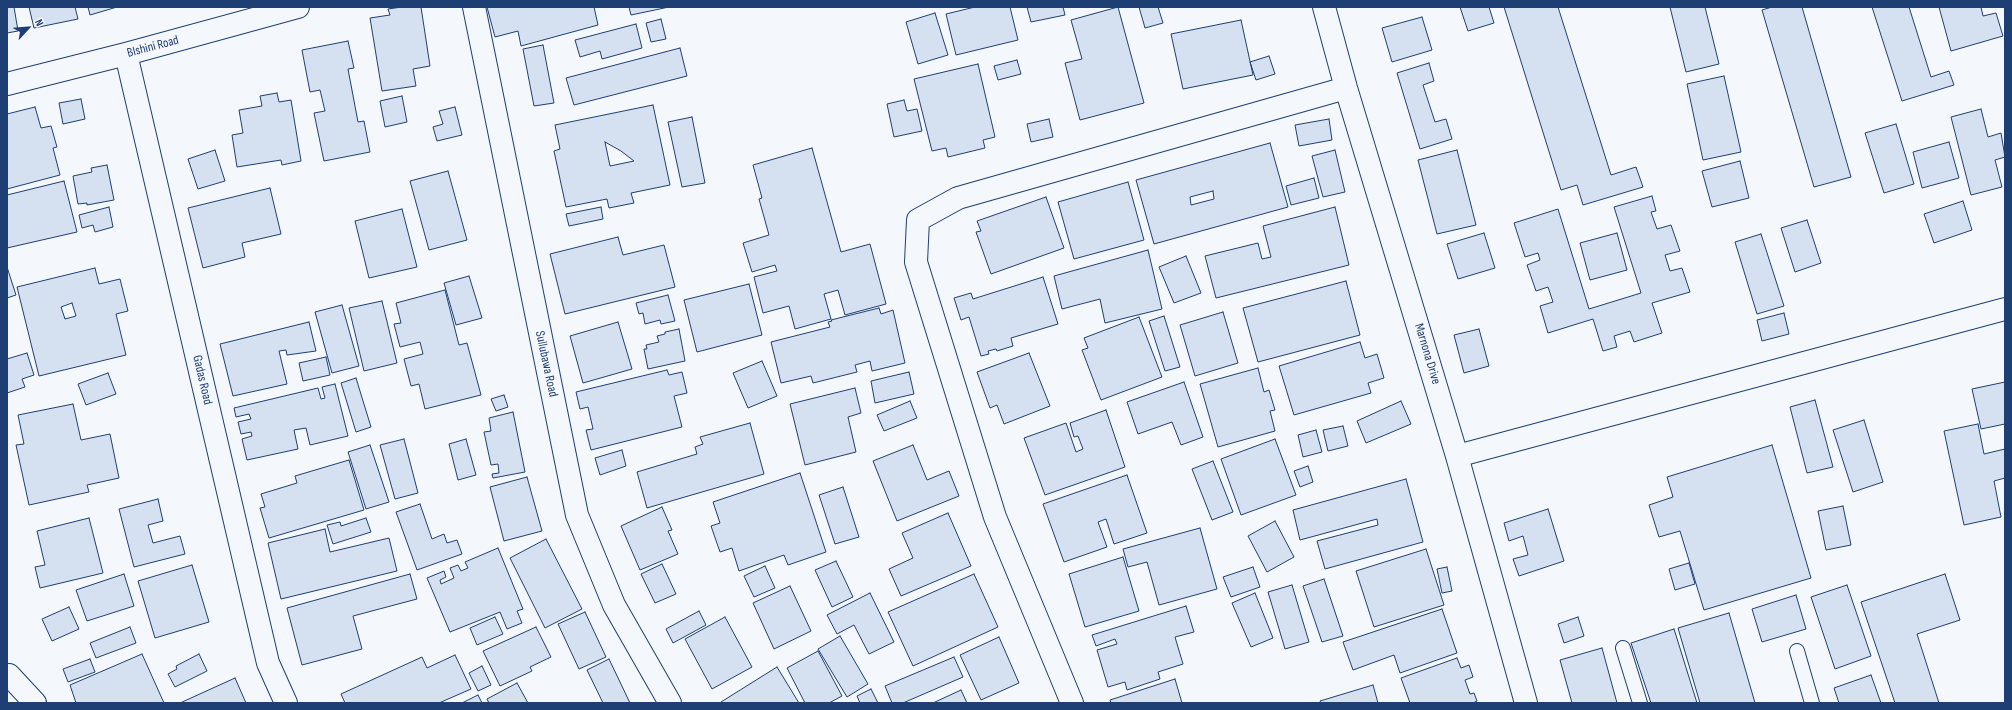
<!DOCTYPE html>
<html>
<head>
<meta charset="utf-8">
<style>
  body { margin:0 }
  #map { position:relative; width:2012px; height:710px; overflow:hidden; background:#f4f7fb; font-family:"Sofia Sans Condensed",sans-serif }
  canvas { display:block }
  .frame { position:absolute; inset:0; border:8px solid #1d3f73; pointer-events:none }
  .north { position:absolute; left:8px; top:8px; width:40px; height:40px; -webkit-text-stroke:3px #f4f7fb; paint-order:stroke; rotate:64deg; font-size:11px; font-weight:700; line-height:16px; text-align:center; color:#1d3f73 }
  .north::after { content:''; display:block; margin:auto; width:14px; height:18px; background:#1d3f73; clip-path:polygon(50% 0,100% 100%,50% 72%,0 100%) }
</style>
</head>
<body>
<div id="map">
<canvas width="2012" height="710"></canvas>
<div class="frame"></div>
<div class="north">N</div>
</div>
<script>
const context = document.querySelector('canvas').getContext('2d');
context.lineJoin = 'round';
function paint(path, color) {
  context.fillStyle = color;
  context.fill(path, 'evenodd');
}
function shape(rows) {
  const path = new Path2D();
  for (const r of rows) {
    path.moveTo(r[0], r[1]);
    for (let i = 2; i < r.length; i += 2) path.lineTo(r[i], r[i + 1]);
  }
  return path;
}
function trace(path, color, width, dash) {
  context.strokeStyle = color;
  context.lineWidth = width;
  context.lineCap = dash ? 'butt' : 'round';
  context.setLineDash(dash || []);
  context.stroke(path);
}
function label(font, color, halo, rows, align = 'center') {
  context.font = font + ' "Sofia Sans Condensed",sans-serif';
  context.lineWidth = 3;
  context.setLineDash([]);
  context.textBaseline = 'middle';
  context.strokeStyle = halo;
  context.fillStyle = color;
  for (const [text, x, y, turn = 0] of rows) {
    context.save();
    context.translate(x, y);
    context.rotate((+turn || 0) * Math.PI / 180);
    context.textAlign = isNaN(turn) ? turn : align;
    if (halo) context.strokeText(text, 0, 0);
    context.fillText(text, 0, 0);
    context.restore();
  }
}
const building = shape([
  [7,7,14,7,18,31,7,33,7,7],
  [29,7,75,7,78,19,34,28,29,7],
  [88,7,117,7,90,15,88,7],
  [402,7,421,7,430,66,413,69,416,86,382,91,370,18,390,15,388,9,402,7],
  [487,7,594,7,598,25,521,46,518,31,495,37,487,7],
  [629,7,669,7,631,15,629,7],
  [975,7,1010,7,1018,40,956,55,946,14,975,7],
  [1027,7,1063,7,1065,15,1031,22,1027,7],
  [1118,7,1144,103,1080,120,1065,63,1082,59,1071,20,1118,7],
  [1139,7,1158,7,1163,23,1145,28,1139,7],
  [1460,7,1489,7,1494,23,1468,31,1460,7],
  [1504,7,1558,7,1611,175,1636,167,1643,187,1583,205,1577,185,1561,190,1504,7],
  [1670,7,1705,7,1719,64,1686,72,1670,7],
  [1772,7,1802,7,1851,177,1814,187,1762,10,1772,7],
  [1872,7,1909,7,1931,77,1949,71,1954,85,1902,101,1872,7],
  [1939,7,1981,7,1983,16,1996,13,2003,36,1951,51,1939,7],
  [935,13,948,55,918,64,906,22,935,13],
  [1422,17,1432,50,1392,62,1382,28,1422,17],
  [661,19,666,39,651,42,646,23,661,19],
  [1241,20,1253,75,1183,89,1171,34,1241,20],
  [636,24,642,48,602,59,600,51,580,57,575,40,636,24],
  [348,41,354,68,348,69,358,122,364,121,370,152,324,161,314,113,325,111,320,90,310,92,302,50,348,41],
  [543,45,554,103,534,106,523,49,543,45],
  [680,48,687,76,574,105,566,78,680,48],
  [1269,56,1275,74,1256,80,1250,62,1269,56],
  [1017,60,1021,74,998,80,994,66,1017,60],
  [1429,63,1434,81,1423,85,1435,122,1446,119,1452,139,1420,149,1397,73,1429,63],
  [978,64,995,137,983,140,985,148,948,157,946,148,932,151,914,79,978,64],
  [1724,76,1741,152,1703,160,1687,84,1724,76],
  [277,93,279,102,291,100,301,161,282,165,281,160,237,167,232,135,243,133,239,110,262,106,260,96,277,93],
  [402,96,407,122,385,127,380,101,402,96],
  [81,99,85,119,63,124,59,103,81,99],
  [904,100,907,111,917,109,922,131,894,137,887,104,904,100],
  [653,105,670,185,631,193,634,203,609,208,607,199,566,207,554,151,560,149,555,125,653,105],
  [605,142,621,151,634,161,610,166,605,142],
  [35,107,41,128,51,126,57,147,53,148,60,175,7,189,7,114,35,107],
  [455,107,462,135,437,141,433,127,443,124,439,111,455,107],
  [1981,109,1988,137,2001,133,2005,157,1995,160,2002,187,1971,195,1951,117,1981,109],
  [692,117,705,183,682,187,668,122,692,117],
  [1049,119,1053,137,1031,142,1027,124,1049,119],
  [1329,119,1332,140,1299,146,1295,125,1329,119],
  [1896,124,1914,184,1884,193,1865,133,1896,124],
  [1949,142,1959,178,1922,188,1913,152,1949,142],
  [1270,143,1288,207,1154,244,1136,180,1270,143],
  [1213,191,1214,199,1191,205,1190,197,1213,191],
  [812,148,841,252,870,244,886,304,845,315,838,290,824,294,831,319,795,329,789,306,763,313,754,277,777,271,775,265,752,272,743,243,769,235,759,199,762,198,753,165,812,148],
  [215,150,225,181,198,189,188,159,215,150],
  [1335,150,1345,192,1323,197,1312,156,1335,150],
  [1457,150,1476,225,1437,234,1418,160,1457,150],
  [1740,161,1749,198,1712,207,1702,171,1740,161],
  [107,165,114,200,87,205,87,203,78,204,73,176,92,172,91,168,107,165],
  [448,171,467,240,429,250,410,181,448,171],
  [1314,178,1319,198,1291,205,1286,186,1314,178],
  [64,181,77,232,7,248,7,195,64,181],
  [1128,182,1144,240,1074,259,1058,202,1128,182],
  [270,188,281,234,242,243,245,257,203,268,188,208,270,188],
  [1652,196,1656,211,1651,212,1657,229,1671,225,1680,251,1665,255,1670,271,1682,268,1690,292,1652,303,1662,333,1634,342,1630,331,1614,336,1617,347,1603,351,1593,319,1548,333,1540,306,1553,302,1548,287,1536,291,1527,265,1540,260,1538,253,1525,257,1514,223,1558,209,1589,309,1641,293,1614,207,1652,196],
  [1046,197,1064,248,991,274,976,232,981,231,977,221,1046,197],
  [1963,201,1972,230,1934,243,1924,214,1963,201],
  [109,207,113,227,95,232,93,225,82,228,79,215,109,207],
  [601,207,603,219,569,226,566,214,601,207],
  [1335,207,1349,265,1216,298,1205,256,1258,243,1262,259,1271,257,1263,226,1335,207],
  [402,209,417,267,369,278,355,221,402,209],
  [1807,220,1821,263,1795,272,1781,228,1807,220],
  [1484,233,1495,268,1458,279,1447,244,1484,233],
  [1617,233,1627,270,1590,280,1580,243,1617,233],
  [1761,234,1784,306,1757,314,1735,242,1761,234],
  [618,237,623,255,664,245,675,287,565,314,550,254,618,237],
  [1148,250,1162,309,1105,323,1100,299,1062,309,1054,276,1148,250],
  [1186,256,1201,293,1174,303,1159,267,1186,256],
  [7,267,16,295,7,298,7,267],
  [95,268,99,284,120,279,128,311,116,314,126,355,39,376,17,287,95,268],
  [72,303,76,316,65,319,61,307,72,303],
  [469,276,482,318,456,325,444,283,469,276],
  [1043,277,1058,324,1011,338,1013,346,997,351,996,349,988,351,989,354,981,356,969,317,961,320,954,298,971,293,973,299,1043,277],
  [1346,281,1360,335,1258,362,1243,308,1346,281],
  [749,284,762,335,697,352,684,300,749,284],
  [445,290,459,345,467,343,481,395,425,409,419,384,411,386,404,359,423,354,420,342,400,347,394,324,401,323,396,303,445,290],
  [668,295,675,321,661,324,660,320,645,324,643,313,639,314,636,303,668,295],
  [382,301,397,363,364,371,349,308,382,301],
  [342,305,359,366,332,373,315,312,342,305],
  [879,308,881,314,893,310,905,363,872,371,870,361,855,365,857,372,813,383,811,376,781,383,771,342,830,327,828,322,832,321,831,320,879,308],
  [1223,312,1238,363,1195,376,1180,325,1223,312],
  [1784,313,1789,334,1762,341,1757,320,1784,313],
  [1164,316,1180,367,1165,371,1149,321,1164,316],
  [1139,317,1162,377,1101,400,1082,350,1088,348,1084,338,1139,317],
  [309,322,316,351,287,355,286,350,279,351,287,384,233,396,220,344,309,322],
  [618,322,632,369,583,383,570,336,618,322],
  [679,329,685,361,648,369,644,349,647,349,646,345,659,342,657,336,665,334,665,332,679,329],
  [1479,329,1489,366,1464,373,1454,335,1479,329],
  [1360,342,1365,358,1377,354,1384,378,1368,383,1371,393,1294,415,1279,366,1360,342],
  [27,353,34,375,22,379,25,387,7,393,7,359,27,353],
  [1029,353,1050,406,1004,424,997,405,990,408,977,372,1029,353],
  [326,357,330,375,303,381,299,363,326,357],
  [762,361,777,396,748,408,733,373,762,361],
  [1258,368,1264,392,1269,390,1275,410,1270,411,1275,431,1218,447,1200,384,1258,368],
  [667,370,669,375,682,372,687,393,674,396,682,427,591,450,586,430,593,429,588,407,580,409,576,392,667,370],
  [909,372,914,394,875,403,871,381,909,372],
  [108,373,116,394,86,405,78,384,108,373],
  [356,378,371,427,356,432,341,383,356,378],
  [1184,382,1203,437,1181,445,1172,422,1138,434,1127,402,1184,382],
  [2005,382,2005,424,1981,429,1972,389,2005,382],
  [335,384,348,436,310,445,306,428,294,430,298,449,247,460,242,439,252,436,251,432,241,434,238,422,251,419,249,414,236,417,234,408,318,388,321,399,325,398,322,387,335,384],
  [855,388,861,413,848,417,856,452,805,465,790,404,855,388],
  [504,395,508,407,496,411,491,399,504,395],
  [1815,400,1833,467,1807,473,1790,407,1815,400],
  [910,401,917,418,884,431,877,415,910,401],
  [1401,401,1411,424,1366,443,1357,421,1401,401],
  [73,404,81,440,110,434,119,478,87,485,89,492,29,505,16,445,24,444,18,415,73,404],
  [1106,410,1125,467,1045,495,1024,438,1066,423,1076,452,1083,449,1078,436,1074,437,1070,423,1106,410],
  [513,412,525,472,493,478,492,474,499,473,498,464,491,465,484,432,491,431,489,418,513,412],
  [1864,420,1883,482,1853,492,1833,430,1864,420],
  [750,423,764,474,647,508,637,472,697,454,695,447,703,444,700,437,750,423],
  [1978,424,1984,454,2005,449,2005,478,1994,481,2001,517,1964,525,1944,431,1978,424],
  [1343,426,1348,446,1328,451,1323,430,1343,426],
  [1316,430,1322,452,1303,457,1298,435,1316,430],
  [404,439,418,493,395,499,380,445,404,439],
  [466,439,476,475,458,480,449,444,466,439],
  [1275,439,1296,495,1241,515,1221,459,1275,439],
  [370,445,389,502,366,509,348,452,370,445],
  [913,445,927,480,949,471,959,496,897,521,873,461,913,445],
  [1772,445,1811,578,1704,610,1680,531,1659,537,1649,505,1673,497,1667,477,1772,445],
  [622,450,626,466,600,475,595,458,622,450],
  [349,460,364,510,269,538,260,508,265,507,261,494,297,483,295,476,349,460],
  [1213,461,1233,512,1212,520,1192,469,1213,461],
  [1308,466,1313,482,1300,487,1294,471,1308,466],
  [800,473,826,552,788,565,784,555,739,571,732,548,720,552,711,526,720,523,713,502,800,473],
  [1127,475,1147,533,1114,544,1106,519,1098,522,1107,547,1064,562,1043,504,1127,475],
  [527,477,542,531,504,541,490,487,527,477],
  [1406,479,1423,542,1325,569,1317,541,1378,525,1377,519,1300,540,1293,510,1406,479],
  [843,487,859,537,835,544,819,495,843,487],
  [158,499,163,521,148,525,153,543,180,536,185,554,134,567,119,509,158,499],
  [420,504,432,539,444,534,447,543,457,540,462,554,417,570,396,512,420,504],
  [1843,506,1851,545,1826,550,1818,511,1843,506],
  [662,507,672,530,668,531,678,554,640,570,621,526,662,507],
  [1548,509,1564,561,1519,576,1513,559,1528,555,1523,536,1509,541,1504,523,1548,509],
  [948,513,971,566,901,596,889,569,913,558,902,533,948,513],
  [89,518,103,573,40,588,35,567,45,565,37,531,89,518],
  [366,518,371,532,333,544,327,525,340,522,341,526,366,518],
  [1275,521,1294,557,1267,572,1248,536,1275,521],
  [1200,528,1217,589,1159,605,1147,562,1128,567,1123,549,1200,528],
  [325,529,330,552,389,538,397,571,281,599,268,543,325,529],
  [546,539,582,609,545,628,510,558,546,539],
  [498,548,523,609,517,611,522,623,507,629,500,612,450,632,427,578,444,571,446,577,440,580,441,584,454,578,450,568,458,565,461,571,468,568,465,562,498,548],
  [1426,549,1444,605,1374,627,1356,571,1426,549],
  [1123,557,1139,611,1085,627,1069,574,1123,557],
  [836,561,853,597,832,607,815,570,836,561],
  [1689,563,1695,584,1675,590,1669,569,1689,563],
  [662,564,676,594,655,603,641,574,662,564],
  [192,565,209,622,155,638,138,581,192,565],
  [765,566,775,588,754,597,744,576,765,566],
  [1253,567,1260,587,1231,597,1223,577,1253,567],
  [1447,567,1452,591,1442,593,1437,569,1447,567],
  [124,574,134,606,87,621,76,590,124,574],
  [410,574,417,599,353,616,362,649,302,665,287,608,410,574],
  [974,574,998,627,913,666,888,612,974,574],
  [1945,574,1960,620,1917,634,1939,703,1895,703,1861,602,1945,574],
  [1324,579,1343,636,1322,642,1303,586,1324,579],
  [1292,585,1309,642,1285,649,1268,592,1292,585],
  [1847,585,1871,656,1835,669,1811,597,1847,585],
  [790,586,811,631,774,649,753,603,790,586],
  [870,593,894,642,869,654,854,625,837,634,827,615,870,593],
  [1255,593,1273,638,1251,647,1232,603,1255,593],
  [1796,595,1806,629,1762,642,1752,609,1796,595],
  [1186,606,1194,632,1175,637,1183,664,1158,672,1160,679,1127,690,1125,682,1108,687,1097,650,1117,644,1115,639,1096,646,1092,635,1186,606],
  [69,607,79,629,52,641,42,619,69,607],
  [1442,609,1457,653,1400,673,1394,655,1353,670,1343,642,1442,609],
  [699,611,706,625,673,643,666,629,699,611],
  [585,612,606,657,579,669,558,624,585,612],
  [1729,613,1755,703,1700,703,1678,628,1729,613],
  [495,617,503,634,477,645,470,628,495,617],
  [725,617,752,667,712,689,685,639,725,617],
  [1578,617,1584,636,1564,643,1558,624,1578,617],
  [130,627,136,643,96,658,90,643,130,627],
  [536,627,551,657,530,667,532,671,500,686,483,651,536,627],
  [1674,629,1697,703,1651,703,1631,643,1674,629],
  [840,636,868,684,847,697,818,649,840,636],
  [999,637,1019,683,981,700,960,655,999,637],
  [1602,648,1617,703,1572,703,1560,660,1602,648],
  [818,651,842,696,829,703,805,703,787,668,818,651],
  [142,654,164,703,76,703,70,685,142,654],
  [199,654,207,671,175,687,168,674,177,669,176,666,199,654],
  [455,655,471,689,439,703,345,703,341,694,422,657,427,668,455,655],
  [954,657,963,677,903,703,892,703,885,686,954,657],
  [1457,658,1461,668,1469,665,1473,677,1465,680,1470,694,1474,693,1477,701,1473,703,1410,703,1401,678,1457,658],
  [90,659,95,672,68,682,63,669,90,659],
  [609,659,630,703,603,703,587,670,609,659],
  [482,666,491,685,478,691,469,673,482,666],
  [777,667,799,703,721,703,721,702,777,667],
  [1871,675,1881,703,1839,703,1834,688,1871,675],
  [235,678,246,703,180,703,235,678],
  [1175,679,1182,703,1111,703,1110,700,1175,679],
  [517,683,528,703,489,703,487,699,517,683],
  [1373,685,1378,703,1321,703,1320,701,1373,685],
  [871,689,878,703,860,703,857,696,871,689],
  [961,690,967,703,933,703,961,690],
  [478,695,482,703,462,703,478,695]
]);
paint(building, '#d5e0f0');
trace(building, '#1d3f73', 1);
const lane = shape([
  [1623,648,1640,703],
  [1797,651,1812,703]
]);
const street = shape([
  [474,7,577,515,614,605,670,703],
  [1324,7,1346,88,1457,456,1526,703],
  [126,54,268,663,286,703],
  [7,84,126,54,298,7],
  [1457,456,2005,309],
  [9,675,35,703],
  [1072,703,995,517,916,262,918,220,958,198,1346,88]
]);
trace(lane, '#1d3f73', 16);
trace(street, '#1d3f73', 24);
trace(lane, '#f4f7fb', 14);
trace(street, '#f4f7fb', 22);
label('13px', '#1d3f73', '#f4f7fb', [
  ["BIshini Road",153,47,-15],
  ["Marnona Drive",1427,354,73],
  ["Sullubawa Road",546,364,78],
  ["Gadas Road",202,380,77]
]);
</script>
</body>
</html>
